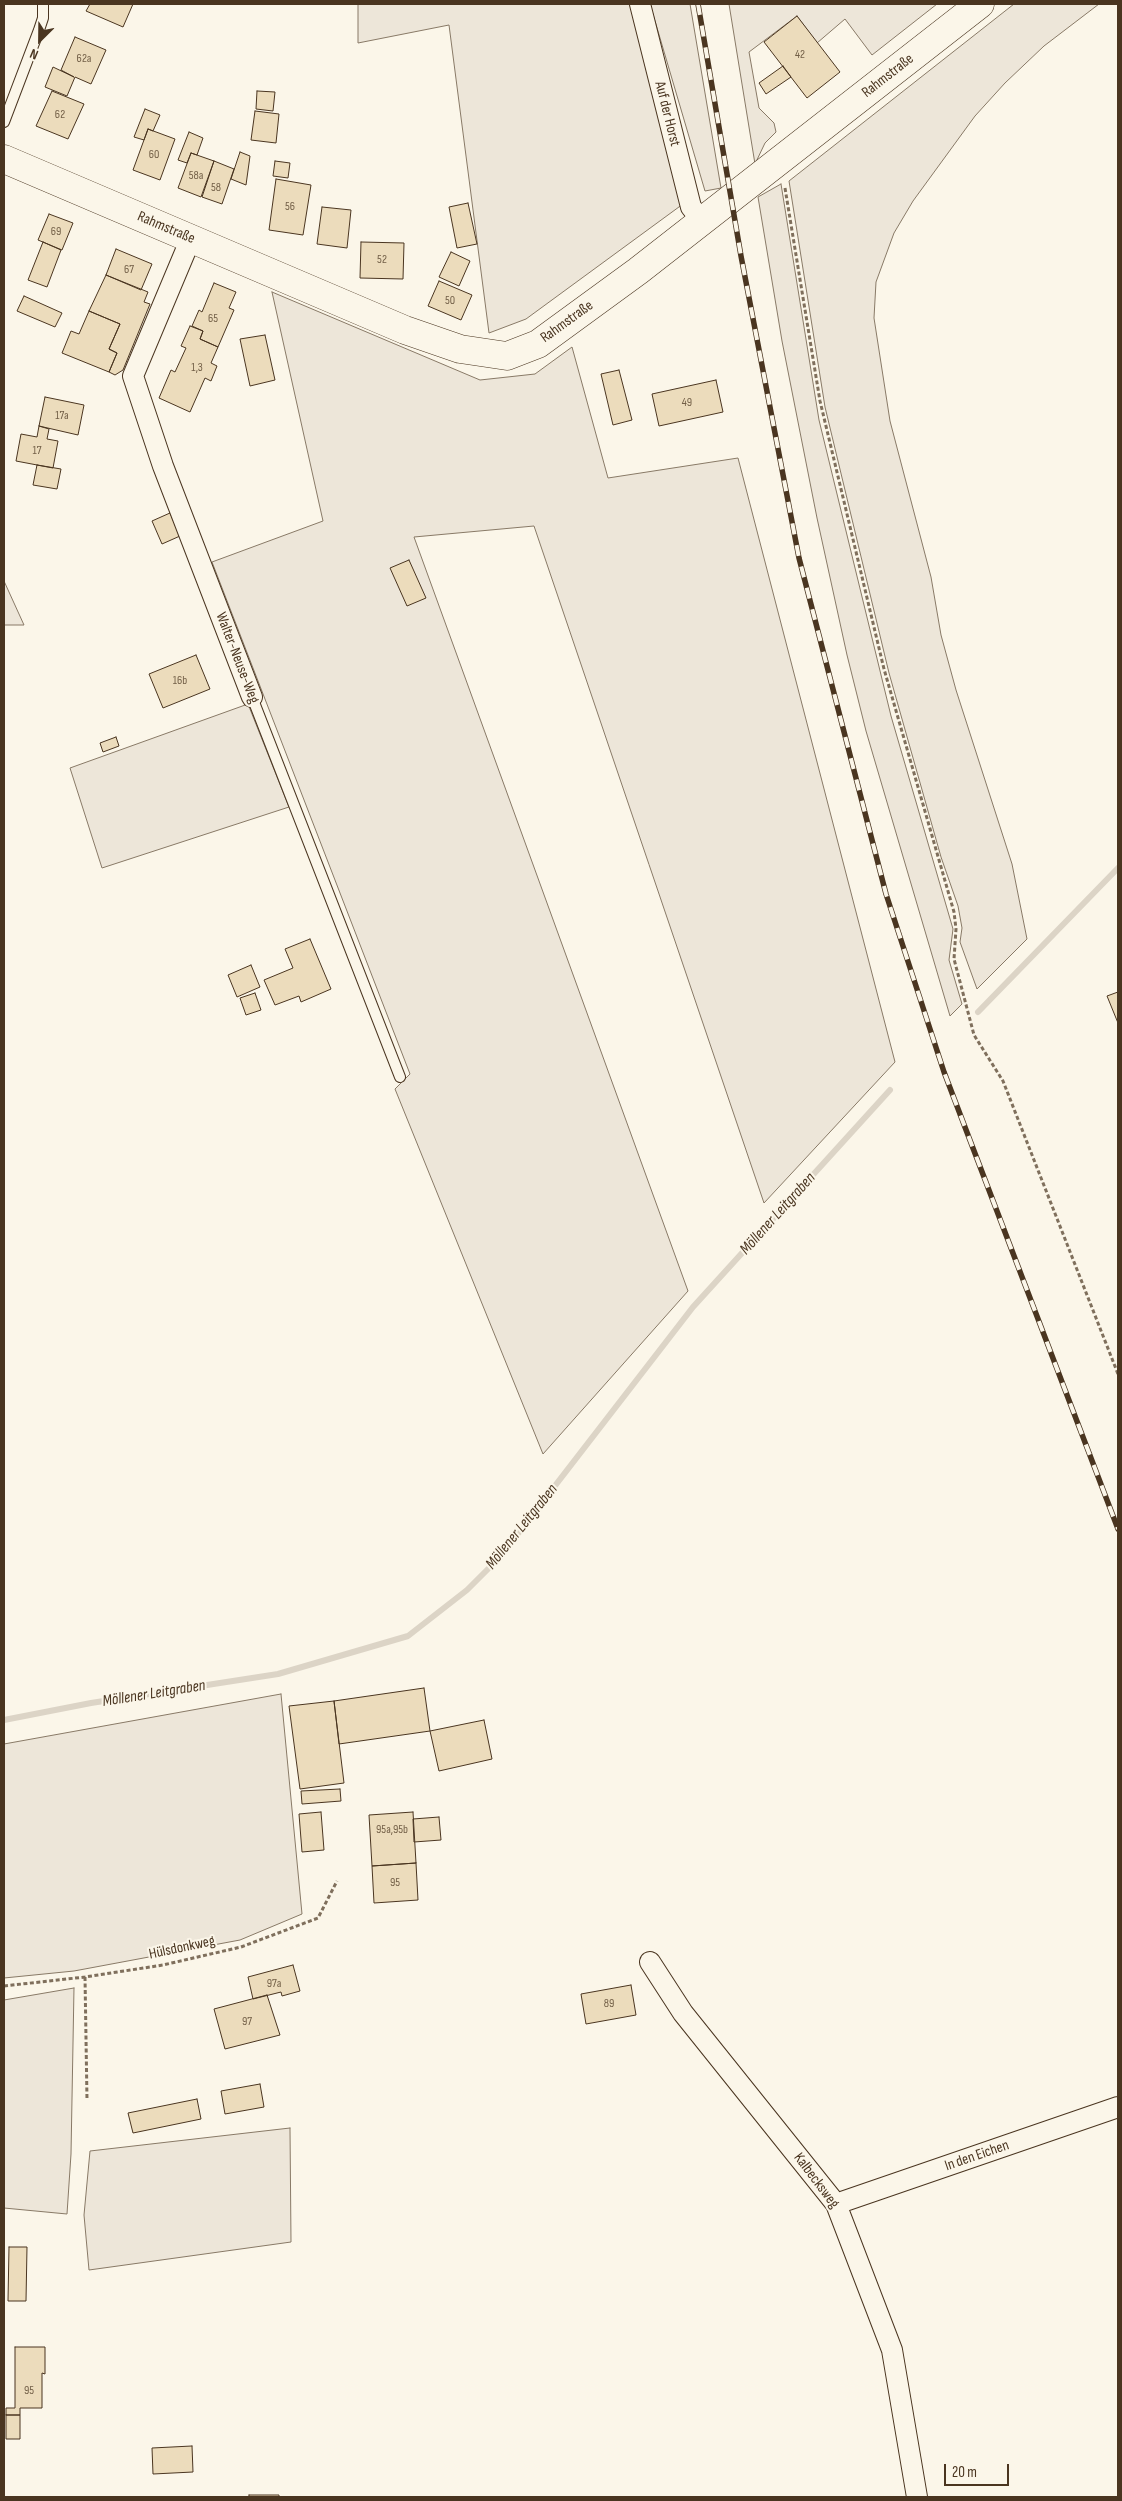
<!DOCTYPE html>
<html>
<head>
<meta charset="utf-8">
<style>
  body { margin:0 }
  #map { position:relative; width:1122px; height:2501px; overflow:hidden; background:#fbf6e9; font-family:"Sofia Sans Condensed",sans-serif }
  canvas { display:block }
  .frame { position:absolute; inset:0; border:5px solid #4a3520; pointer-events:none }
  .north { position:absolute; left:15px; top:15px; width:50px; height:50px; -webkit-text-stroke:4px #fbf6e9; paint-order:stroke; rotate:203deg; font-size:14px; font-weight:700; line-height:20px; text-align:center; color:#4a3520 }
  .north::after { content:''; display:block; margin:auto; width:18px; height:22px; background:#4a3520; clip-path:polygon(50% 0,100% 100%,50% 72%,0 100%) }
  .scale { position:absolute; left:944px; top:2464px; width:65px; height:22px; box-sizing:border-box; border:2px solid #4a3520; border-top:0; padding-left:6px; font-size:15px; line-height:18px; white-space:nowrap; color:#4a3520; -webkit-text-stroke:4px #fbf6e9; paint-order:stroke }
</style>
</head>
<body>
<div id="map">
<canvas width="1122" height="2501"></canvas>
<div class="frame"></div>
<div class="north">N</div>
<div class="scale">20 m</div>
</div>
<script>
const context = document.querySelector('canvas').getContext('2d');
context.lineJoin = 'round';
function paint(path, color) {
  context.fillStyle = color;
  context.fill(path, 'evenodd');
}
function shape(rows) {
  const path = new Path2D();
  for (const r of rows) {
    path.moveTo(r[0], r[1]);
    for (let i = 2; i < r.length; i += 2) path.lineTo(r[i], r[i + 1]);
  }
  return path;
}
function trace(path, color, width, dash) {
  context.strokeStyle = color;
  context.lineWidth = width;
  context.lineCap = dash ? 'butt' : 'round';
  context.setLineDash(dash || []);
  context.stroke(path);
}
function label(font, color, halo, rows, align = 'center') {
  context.font = font + ' "Sofia Sans Condensed",sans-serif';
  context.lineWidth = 4;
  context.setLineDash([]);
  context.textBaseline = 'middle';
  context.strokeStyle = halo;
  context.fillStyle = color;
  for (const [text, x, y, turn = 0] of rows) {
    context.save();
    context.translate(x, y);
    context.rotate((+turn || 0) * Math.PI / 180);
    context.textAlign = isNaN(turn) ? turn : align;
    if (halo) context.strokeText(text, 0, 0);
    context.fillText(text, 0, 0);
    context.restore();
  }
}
const green = shape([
  [358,4,633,4,683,204,526,319,489,333,449,25,358,43,358,4],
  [650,4,690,4,721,188,705,191,650,4],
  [729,4,937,4,872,55,845,19,817,43,797,16,749,52,759,108,774,123,776,132,765,143,755,164,729,4],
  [1014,4,1099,4,1044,46,1005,83,975,116,913,201,894,233,876,282,874,318,890,421,931,577,941,635,956,690,1012,864,1027,939,977,989,960,942,962,928,958,906,941,857,889,673,825,407,789,181,1014,4],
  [781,184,819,420,891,716,953,929,949,960,962,1004,950,1016,866,731,847,655,817,518,782,341,758,197,781,184],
  [272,292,480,380,535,374,572,347,608,478,738,458,895,1062,764,1203,534,526,414,537,688,1291,543,1454,395,1089,410,1074,212,562,323,521,272,292],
  [4,581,24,625,4,625,4,581],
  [248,704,289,807,102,868,70,768,248,704],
  [281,1694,302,1914,240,1940,74,1971,4,1978,4,1744,281,1694],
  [74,1988,71,2154,67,2214,4,2208,4,2000,74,1988],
  [290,2128,291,2242,89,2270,84,2215,90,2151,290,2128]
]);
paint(green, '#ede6d9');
trace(green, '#887966', 1);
trace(shape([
  [978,1012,1118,868],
  [4,1720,91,1703,278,1674,408,1636,467,1590,500,1557,693,1307,890,1090]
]), '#dcd4c6', 6);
const building = shape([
  [90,4,133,4,123,27,86,11,90,4],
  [797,16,840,72,807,98,764,42,797,16],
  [75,37,106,50,91,84,75,77,67,96,45,87,53,67,74,77,61,70,75,37],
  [783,66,791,77,766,94,759,83,783,66],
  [52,91,84,104,68,139,36,126,52,91],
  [257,91,275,92,273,111,256,109,257,91],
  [145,109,160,115,153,131,148,129,144,140,134,137,145,109],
  [255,111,279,114,276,143,251,140,255,111],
  [148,129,175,139,160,180,133,170,148,129],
  [189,132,203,138,197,155,191,153,187,163,178,160,189,132],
  [240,152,250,156,246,185,231,179,240,152],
  [191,153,214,161,201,197,178,188,191,153],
  [214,161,234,169,222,204,202,197,214,161],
  [275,161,290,163,288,178,273,176,275,161],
  [276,179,311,185,303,235,269,230,276,179],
  [468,203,477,244,457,248,449,207,468,203],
  [322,207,351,210,347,248,317,244,322,207],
  [49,214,73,223,62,250,38,240,49,214],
  [43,242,61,250,47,287,28,280,43,242],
  [361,242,404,243,403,279,360,278,361,242],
  [116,249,152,264,141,290,106,275,116,249],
  [451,252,470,261,459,286,439,277,451,252],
  [106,275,148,292,144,302,150,304,123,370,115,375,109,372,117,353,109,349,120,324,89,311,106,275],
  [439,281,472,295,461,320,428,306,439,281],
  [214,283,236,292,229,308,234,310,218,347,200,339,203,331,192,326,199,310,202,312,214,283],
  [24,296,62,313,55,327,17,311,24,296],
  [89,311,120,324,109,349,117,353,109,372,62,353,71,331,79,334,89,311],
  [190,326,203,331,200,339,218,347,211,363,217,366,211,381,205,378,190,412,159,398,171,370,175,372,186,348,181,346,190,326],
  [265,335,275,380,250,386,240,339,265,335],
  [619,370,632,420,613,425,601,374,619,370],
  [716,380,723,412,659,426,652,394,716,380],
  [45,397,84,405,78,435,39,426,45,397],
  [39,426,49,429,47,439,58,441,53,468,16,461,21,434,37,437,39,426],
  [37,465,61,469,57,489,33,485,37,465],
  [170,513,180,536,162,544,152,521,170,513],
  [409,560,426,598,407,606,390,568,409,560],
  [196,655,210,689,163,708,149,674,196,655],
  [116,737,119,746,103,752,100,743,116,737],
  [310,939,331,989,301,1002,299,996,275,1005,264,980,293,968,285,949,310,939],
  [251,965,260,987,237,997,228,975,251,965],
  [1118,992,1118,1023,1107,996,1118,992],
  [255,993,261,1010,246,1015,240,998,255,993],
  [424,1688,430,1731,339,1744,334,1701,424,1688],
  [334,1701,344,1783,300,1789,289,1706,334,1701],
  [484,1720,492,1759,439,1771,430,1731,484,1720],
  [340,1789,341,1801,302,1804,301,1791,340,1789],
  [321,1812,324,1850,302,1852,299,1814,321,1812],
  [413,1812,416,1863,372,1866,369,1815,413,1812],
  [439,1817,441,1840,414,1842,413,1819,439,1817],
  [416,1863,418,1900,374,1903,372,1866,416,1863],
  [293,1965,300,1991,282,1996,281,1992,253,1999,248,1977,293,1965],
  [631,1985,636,2015,586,2024,581,1994,631,1985],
  [267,1995,280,2035,225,2049,214,2009,267,1995],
  [260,2084,264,2107,225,2114,221,2091,260,2084],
  [197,2099,201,2119,133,2133,128,2113,197,2099],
  [9,2247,27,2247,26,2301,8,2301,9,2247],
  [15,2347,45,2347,45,2374,42,2373,42,2408,20,2408,20,2415,6,2415,6,2408,15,2408,15,2347],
  [6,2415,20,2415,20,2439,6,2439,6,2415],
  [192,2446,193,2472,153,2474,152,2448,192,2446],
  [249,2495,279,2495,279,2497,249,2497,249,2495]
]);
paint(building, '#ecdcbc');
trace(building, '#4a3520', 1);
const service = shape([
  [4,122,39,30,43,18,43,4],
  [252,697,400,1077]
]);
const minor = shape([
  [640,4,691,207,702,221],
  [191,238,133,376,163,466,252,697],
  [650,1962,683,2013,836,2204,892,2350,917,2497],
  [836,2204,1118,2107]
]);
const secondary = shape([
  [4,159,405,330,460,349,507,356,538,344,638,271,980,4]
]);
trace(service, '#4a3520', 12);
trace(minor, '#4a3520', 22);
trace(secondary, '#4a3520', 29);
trace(shape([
  [785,188,820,401,884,669,954,912,956,929,954,959,974,1035,1003,1081,1118,1374],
  [85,1977,87,2100],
  [4,1986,85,1977,163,1965,241,1947,318,1918,337,1881]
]), '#7f6f5c', 3, [4, 2.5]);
trace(service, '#fbf6e9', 10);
trace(minor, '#fbf6e9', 20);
trace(secondary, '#fbf6e9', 28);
const rail = shape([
  [698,4,741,256,799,558,886,894,944,1072,1118,1529]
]);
trace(rail, '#4a3520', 5.5);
trace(rail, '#fbf6e9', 4, [11]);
label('12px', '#725f47', null, [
  ["42",800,55],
  ["62a",84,59],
  ["62",60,115],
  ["60",154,155],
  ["58a",196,176],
  ["58",216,188],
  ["56",290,207],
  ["69",56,232],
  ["52",382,260],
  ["67",129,270],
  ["50",450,301],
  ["65",213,319],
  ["1,3",197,368],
  ["49",687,403],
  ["17a",62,416],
  ["17",37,451],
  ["16b",180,681],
  ["95a,95b",392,1830],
  ["95",395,1883],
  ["97a",274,1984],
  ["89",609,2004],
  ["97",247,2022],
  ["95",29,2391]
]);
label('15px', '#4a3520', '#fbf6e9', [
  ["Rahmstraße",888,76,-38],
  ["Auf der Horst",667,114,76],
  ["Rahmstraße",166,228,23],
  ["Rahmstraße",567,322,-36],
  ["Walter-Neuse-Weg",237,658,69],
  ["Hülsdonkweg",182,1948,-12],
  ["In den Eichen",977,2156,-19],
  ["Kalbecksweg",816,2181,53]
]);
label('italic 16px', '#4a3520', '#fbf6e9', [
  ["Möllener Leitgraben",778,1214,-48],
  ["Möllener Leitgraben",522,1527,-51],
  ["Möllener Leitgraben",154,1694,-9]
]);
</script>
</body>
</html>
